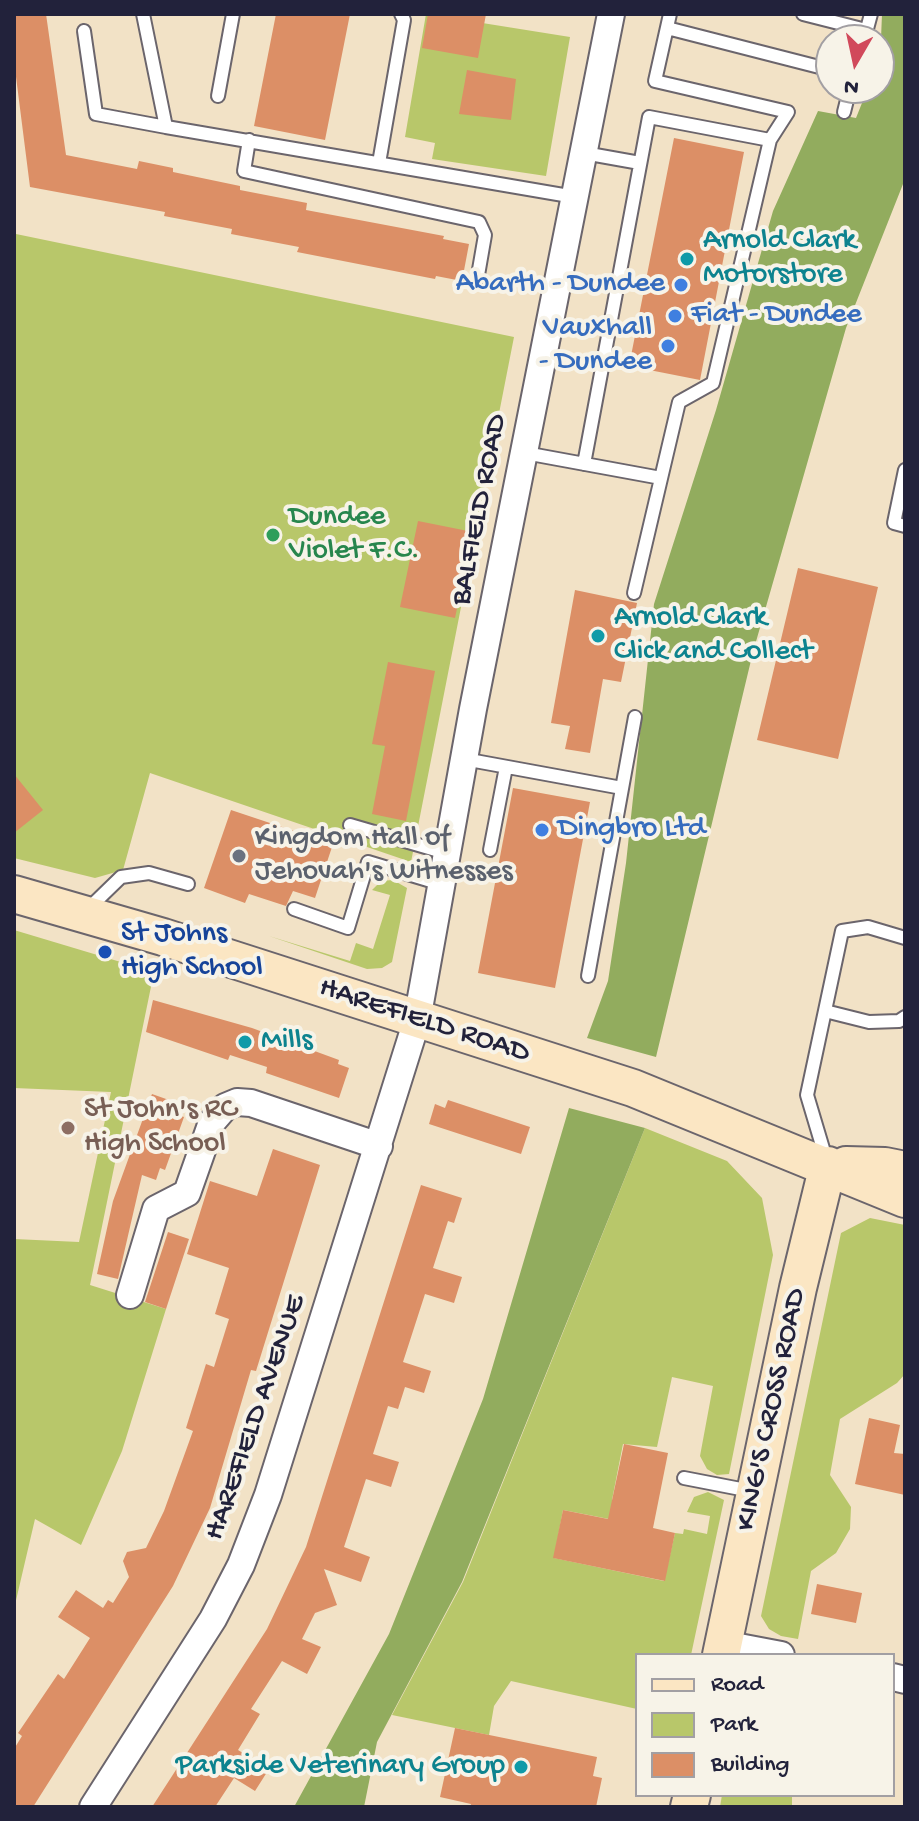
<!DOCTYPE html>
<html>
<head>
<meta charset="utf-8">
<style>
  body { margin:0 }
  #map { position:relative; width:919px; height:1821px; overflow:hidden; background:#f2e2c6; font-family:"Gochi Hand",sans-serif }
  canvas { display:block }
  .frame { position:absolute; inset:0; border:16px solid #22223b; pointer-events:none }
  .legend { position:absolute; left:635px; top:1653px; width:260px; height:144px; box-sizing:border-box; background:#f7f3e8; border:2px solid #a29fa3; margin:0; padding:10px 14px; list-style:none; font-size:24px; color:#22223b }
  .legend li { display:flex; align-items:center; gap:16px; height:40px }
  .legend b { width:40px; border:2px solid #a29fa3 }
  .north { position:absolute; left:815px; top:24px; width:80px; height:80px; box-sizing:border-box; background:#f7f3e8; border:2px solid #a29fa3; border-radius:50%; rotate:189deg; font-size:22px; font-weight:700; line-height:32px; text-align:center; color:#22223b }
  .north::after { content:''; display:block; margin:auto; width:28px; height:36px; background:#d1495b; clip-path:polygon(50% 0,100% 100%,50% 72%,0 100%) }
</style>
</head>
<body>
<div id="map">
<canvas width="919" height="1821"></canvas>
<div class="frame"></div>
<ul class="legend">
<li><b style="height:10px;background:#fbe6c3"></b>Road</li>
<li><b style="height:22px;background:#b8c76a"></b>Park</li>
<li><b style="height:22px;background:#dc8f66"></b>Building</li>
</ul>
<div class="north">N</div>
</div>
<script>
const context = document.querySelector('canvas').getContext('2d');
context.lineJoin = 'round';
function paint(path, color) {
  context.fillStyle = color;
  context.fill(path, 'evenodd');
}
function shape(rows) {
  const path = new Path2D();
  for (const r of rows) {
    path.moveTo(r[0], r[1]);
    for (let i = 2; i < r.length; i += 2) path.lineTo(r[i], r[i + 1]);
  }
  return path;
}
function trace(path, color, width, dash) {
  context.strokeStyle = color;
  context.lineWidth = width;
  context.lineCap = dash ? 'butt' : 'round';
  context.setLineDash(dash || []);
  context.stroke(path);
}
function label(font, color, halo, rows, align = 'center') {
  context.font = font + ' "Gochi Hand",sans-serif';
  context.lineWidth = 8;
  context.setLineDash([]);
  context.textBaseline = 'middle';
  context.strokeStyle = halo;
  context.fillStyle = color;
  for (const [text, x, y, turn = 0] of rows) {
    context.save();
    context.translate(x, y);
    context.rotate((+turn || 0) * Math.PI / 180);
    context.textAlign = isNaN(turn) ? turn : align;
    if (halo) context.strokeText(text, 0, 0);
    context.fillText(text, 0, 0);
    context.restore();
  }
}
paint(shape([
  [426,14,570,37,546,176,432,159,435,143,405,137],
  [14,220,16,234,514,337,411,862,150,773,123,870,95,878,14,858],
  [393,880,407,888,392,962,382,968,367,969,269,936,350,961,356,943,373,949,390,895,372,890,381,881],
  [14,930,154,972,90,1285,166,1309,122,1451,81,1545,35,1519,14,1609,14,1239,79,1242,111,1092,14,1088],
  [645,1128,727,1161,762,1198,773,1255,729,1474,717,1475,707,1469,700,1456,713,1386,672,1377,657,1447,623,1444,612,1500,614,1520,563,1510,554,1558,664,1581,675,1533,683,1534,684,1529,707,1534,710,1516,687,1512,694,1497,708,1492,724,1500,691,1655,637,1655,637,1709,511,1681,494,1706,489,1735,392,1715,463,1582],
  [870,1218,905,1225,905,1374,897,1383,840,1419,830,1475,851,1507,850,1529,836,1553,811,1571,798,1639,781,1636,769,1629,761,1616,841,1233],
  [722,1795,792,1795,792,1807,720,1807]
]), '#b8c76a');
paint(shape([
  [882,14,905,14,905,179,846,328,753,652,656,1057,587,1038,608,981,626,863,654,604,716,410,773,211,818,111,856,118,868,88,879,88],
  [569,1108,645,1128,462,1582,377,1742,364,1807,294,1807,389,1634,483,1399]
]), '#92ac5e');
paint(shape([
  [14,14,46,14,66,155,137,169,139,161,173,168,173,172,240,186,240,190,307,203,306,210,444,236,443,239,469,244,462,281,436,276,435,279,297,252,299,247,231,234,232,229,164,216,165,212,30,187,14,61],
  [276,14,350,14,325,140,254,126],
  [428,14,486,14,478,58,422,48],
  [467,70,516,79,511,120,459,114],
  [674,138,744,152,700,380,629,366],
  [418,521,473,532,455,618,400,607],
  [798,568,878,587,838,759,757,740],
  [575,590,637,603,621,682,603,679,590,753,565,749,570,726,551,723],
  [388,662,435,671,406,821,372,814,385,746,372,744],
  [14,774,43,810,14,833],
  [513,788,590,802,555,988,478,973],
  [231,810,333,844,315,898,293,891,286,906,249,894,245,903,204,888],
  [153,1000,252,1028,339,1060,338,1064,349,1068,339,1098,266,1073,267,1067,230,1055,228,1060,146,1032],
  [152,1094,183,1105,179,1115,184,1117,165,1170,160,1168,156,1180,142,1175,118,1279,97,1274,113,1201],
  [448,1100,530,1127,521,1154,429,1124,435,1104,445,1108],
  [273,1149,320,1165,256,1371,251,1370,210,1508,173,1586,33,1807,14,1807,14,1749,22,1736,18,1733,58,1674,64,1679,90,1638,58,1617,76,1590,103,1608,108,1600,113,1603,129,1577,123,1561,127,1552,146,1548,164,1511,193,1431,186,1428,206,1364,214,1367,229,1319,215,1314,229,1268,187,1254,210,1181,257,1196],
  [421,1185,462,1198,454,1223,448,1221,433,1268,462,1277,454,1303,425,1294,403,1362,431,1371,424,1393,405,1387,398,1409,388,1406,373,1454,399,1462,391,1487,366,1479,344,1547,370,1557,361,1582,324,1569,337,1605,315,1613,302,1639,321,1647,307,1674,282,1661,251,1709,260,1714,238,1750,269,1769,255,1791,234,1778,215,1807,152,1807,267,1629,306,1547],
  [168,1232,189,1239,166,1309,145,1302],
  [869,1418,900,1425,894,1453,905,1454,905,1495,855,1484],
  [624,1444,668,1453,653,1528,675,1533,665,1581,553,1558,563,1510,608,1519],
  [817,1584,862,1593,856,1623,811,1614],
  [455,1728,597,1757,593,1776,602,1778,596,1807,470,1807,471,1804,440,1797]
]), '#dc8f66');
const lane = shape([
  [143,14,166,127,575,197],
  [803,14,866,30],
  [667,28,831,70],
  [84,31,96,114,166,127],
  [864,40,871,14],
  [218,96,233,14],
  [844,112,850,88],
  [249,140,244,171,479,222,485,235,477,281],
  [584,153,640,163],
  [379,163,404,20,401,14],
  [525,453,661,478],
  [584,464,649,117,770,140],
  [905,470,894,523,905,526],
  [634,593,679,402,713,383,770,140,788,112,655,81,670,14],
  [464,759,622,788],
  [350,825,446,853],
  [490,850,506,767],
  [294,909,348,928,368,862,441,884],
  [86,911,121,877,149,873,188,884],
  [588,976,635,717],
  [825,1011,869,1022,899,1021,905,1017],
  [827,1162,807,1095,842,931,868,927,905,938],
  [684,1478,751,1491]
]);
const street = shape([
  [130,1295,156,1209,187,1193,212,1122,225,1107,237,1102,251,1103,379,1146],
  [723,1644,781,1655],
  [893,1677,905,1680],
  [93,1807,213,1619,241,1565,268,1495,417,1020,473,709,611,14]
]);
const secondary = shape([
  [14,894,163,937,633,1088,905,1199],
  [846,1165,885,1166,905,1170],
  [721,1655,798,1288,828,1165],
  [689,1807,692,1795]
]);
trace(lane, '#6b656c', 16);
trace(street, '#6b656c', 30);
trace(secondary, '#6b656c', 40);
trace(lane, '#fff', 12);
trace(street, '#fff', 26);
trace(secondary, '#fbe6c3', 36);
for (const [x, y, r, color] of [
  [687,259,8,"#0f9aa8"],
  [681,285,8,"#3f7fe0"],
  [675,316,8,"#3f7fe0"],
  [668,346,8,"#3f7fe0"],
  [273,535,8,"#2e9e5b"],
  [598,636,8,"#0f9aa8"],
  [542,830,8,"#3f7fe0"],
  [239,856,8,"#6b7280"],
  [105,952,8,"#1a4fb4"],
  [245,1042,8,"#0f9aa8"],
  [68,1128,8,"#8d6e63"],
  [521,1767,8,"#0f9aa8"]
]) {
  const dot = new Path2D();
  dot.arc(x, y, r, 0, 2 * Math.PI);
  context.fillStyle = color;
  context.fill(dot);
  trace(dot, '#f7f3e8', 3);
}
label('30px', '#0d838f', '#f7f3e8', [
  ["Arnold Clark",703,242],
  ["Motorstore",703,276],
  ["Arnold Clark",614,619],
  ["Click and Collect",614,653],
  ["Mills",261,1042],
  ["Parkside Veterinary Group",505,1767,"right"]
], 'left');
label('30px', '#366cbe', '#f7f3e8', [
  ["Abarth - Dundee",665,285],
  ["Fiat - Dundee",691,316,"left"],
  ["Vauxhall",652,329],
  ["- Dundee",652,363],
  ["Dingbro Ltd",558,830,"left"]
], 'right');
label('30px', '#22223b', '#f7f3e8', [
  ["BALFIELD ROAD",481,510,-79],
  ["HAREFIELD ROAD",424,1022,18],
  ["KING'S CROSS ROAD",773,1410,-78],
  ["HAREFIELD AVENUE",257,1418,-71]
]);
label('30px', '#27864d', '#f7f3e8', [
  ["Dundee",289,518],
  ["Violet F.C.",289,552]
], 'left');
label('30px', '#5b616d', '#f7f3e8', [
  ["Kingdom Hall of",255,839],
  ["Jehovah's Witnesses",255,873]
], 'left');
label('30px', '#164399', '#f7f3e8', [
  ["St Johns",121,935],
  ["High School",121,969]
], 'left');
label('30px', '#785e54', '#f7f3e8', [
  ["St John's RC",84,1111],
  ["High School",84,1145]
], 'left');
</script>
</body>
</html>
